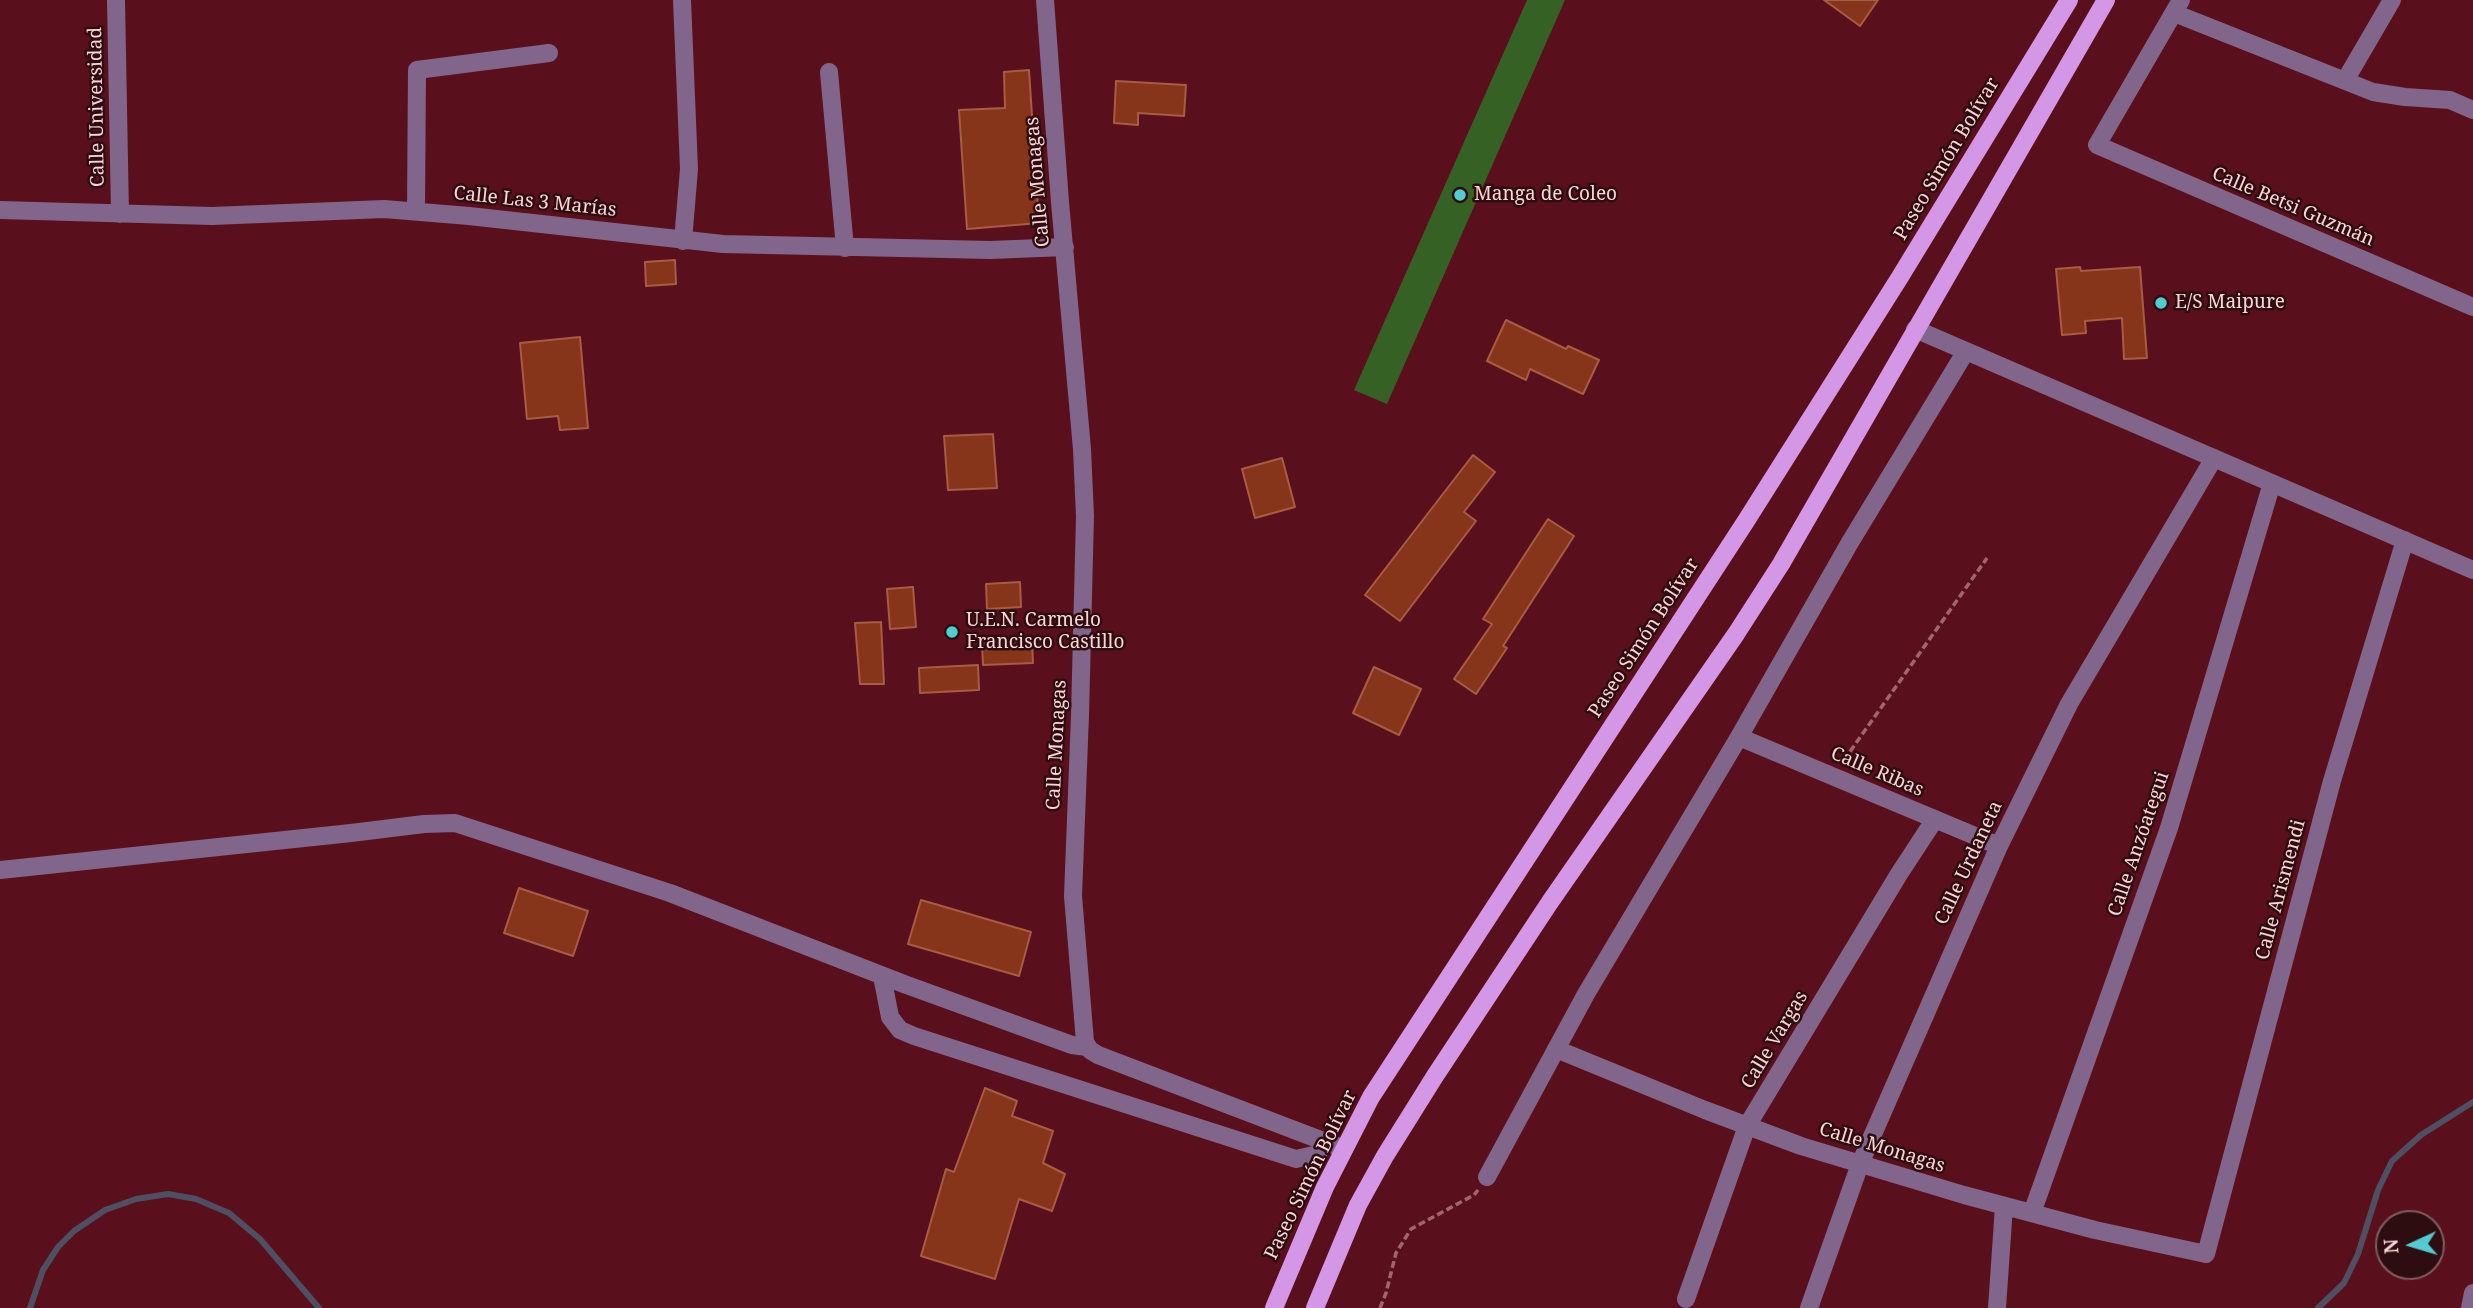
<!DOCTYPE html>
<html>
<head>
<meta charset="utf-8">
<style>
  body { margin:0 }
  #map { position:relative; width:2473px; height:1308px; overflow:hidden; background:#5a101c; font-family:"Noto Serif",serif }
  canvas { display:block }
  .north { position:absolute; left:2375px; top:1210px; width:70px; height:70px; box-sizing:border-box; background:#2d0d0f; border:2px solid #7f5d5f; border-radius:50%; rotate:266deg; font-size:19px; font-weight:700; line-height:28px; text-align:center; color:#fbd5d6 }
  .north::after { content:''; display:block; margin:auto; width:24px; height:32px; background:#52ccd0; clip-path:polygon(50% 0,100% 100%,50% 72%,0 100%) }
</style>
</head>
<body>
<div id="map">
<canvas width="2473" height="1308"></canvas>
<div class="north">N</div>
</div>
<script>
const context = document.querySelector('canvas').getContext('2d');
context.lineJoin = 'round';
function paint(path, color) {
  context.fillStyle = color;
  context.fill(path, 'evenodd');
}
function shape(rows) {
  const path = new Path2D();
  for (const r of rows) {
    path.moveTo(r[0], r[1]);
    for (let i = 2; i < r.length; i += 2) path.lineTo(r[i], r[i + 1]);
  }
  return path;
}
function trace(path, color, width, dash) {
  context.strokeStyle = color;
  context.lineWidth = width;
  context.lineCap = dash ? 'butt' : 'round';
  context.setLineDash(dash || []);
  context.stroke(path);
}
function label(font, color, halo, rows, align = 'center') {
  context.font = font + ' "Noto Serif",serif';
  context.lineWidth = 5;
  context.setLineDash([]);
  context.textBaseline = 'middle';
  context.strokeStyle = halo;
  context.fillStyle = color;
  for (const [text, x, y, turn = 0] of rows) {
    context.save();
    context.translate(x, y);
    context.rotate((+turn || 0) * Math.PI / 180);
    context.textAlign = isNaN(turn) ? turn : align;
    if (halo) context.strokeText(text, 0, 0);
    context.fillText(text, 0, 0);
    context.restore();
  }
}
paint(shape([
  [1527,0,1565,0,1387,404,1354,390]
]), '#356124');
trace(shape([
  [30,1308,43,1270,58,1247,74,1231,105,1210,136,1199,168,1194,196,1199,229,1213,260,1239,319,1308],
  [2318,1308,2344,1283,2358,1254,2378,1190,2392,1161,2421,1135,2473,1102]
]), '#4e4f62', 6);
const building = shape([
  [1824,0,1878,0,1860,26,1824,0],
  [1029,70,1039,223,967,229,959,110,1005,108,1004,72,1029,70],
  [1116,81,1186,85,1184,116,1138,113,1138,125,1114,123,1116,81],
  [675,260,676,284,646,286,645,262,675,260],
  [2080,267,2081,271,2140,267,2147,358,2124,359,2122,318,2085,321,2086,333,2062,335,2056,269,2080,267],
  [1506,320,1566,349,1568,346,1599,360,1583,394,1530,369,1526,380,1487,361,1506,320],
  [580,337,588,428,560,430,558,416,527,419,520,343,580,337],
  [993,434,997,488,948,490,944,436,993,434],
  [1473,455,1495,472,1464,512,1476,521,1400,621,1365,595,1473,455],
  [1282,458,1295,507,1255,518,1242,469,1282,458],
  [1548,519,1574,536,1503,646,1507,648,1476,694,1454,679,1492,624,1483,619,1548,519],
  [1020,582,1021,607,987,609,986,584,1020,582],
  [913,587,916,627,890,629,887,589,913,587],
  [881,622,884,684,860,684,855,623,881,622],
  [1032,641,1033,663,983,665,982,643,1032,641],
  [978,665,979,690,920,693,919,668,978,665],
  [1374,667,1421,689,1399,735,1353,713,1374,667],
  [519,888,588,911,573,956,504,933,519,888],
  [921,900,1031,932,1019,976,908,944,921,900],
  [985,1088,1017,1101,1012,1116,1053,1131,1043,1163,1065,1174,1052,1211,1019,1199,995,1279,921,1256,946,1169,954,1172,985,1088]
]);
paint(building, '#86341a');
trace(building, '#a75c44', 2);
trace(shape([
  [1844,760,1987,558],
  [1380,1308,1386,1293,1396,1253,1411,1229,1474,1195,1478,1190]
]), '#a1666d', 3.5, [7, 3.5]);
trace(shape([
  [116,0,120,214],
  [682,0,689,169,683,241],
  [1045,0,1060,202,1082,449,1085,516,1080,715,1073,896,1085,1042,1090,1050,1098,1055,1344,1149],
  [2181,0,2097,145,2473,307],
  [2174,13,2373,92,2405,97,2450,100,2473,110],
  [829,72,845,248],
  [2346,79,2392,0],
  [0,210,212,216,384,209,469,216,723,244,990,250,1065,247],
  [416,210,417,70,549,53],
  [1915,329,2473,570],
  [1739,737,1999,846],
  [0,870,351,833,424,824,455,823,670,893,904,984,1072,1045,1087,1047],
  [882,976,890,1017,900,1030,914,1036,1296,1159,1318,1154,1325,1141],
  [1556,1049,1705,1110,1801,1146,1964,1195,2095,1230,2206,1254,2332,781,2405,540],
  [1487,1177,1586,994,1739,737,1849,544,1966,351],
  [2032,1213,2169,828,2272,483],
  [1686,1299,1747,1126,1899,874,1935,819],
  [1809,1308,1860,1164,1999,846,2069,704,2214,458],
  [1997,1308,2004,1206],
  [2470,1308,2473,1293]
]), '#82658b', 18);
trace(shape([
  [1274,1308,1325,1187,1371,1097,1746,521,1900,277,2069,0],
  [1315,1308,1358,1205,1385,1156,1435,1076,1550,902,1736,634,1781,564,2106,0]
]), '#d397e6', 18);
for (const [x, y, r, color] of [
  [1460,195,7,"#52ccd0"],
  [2161,303,7,"#52ccd0"],
  [952,632,7,"#52ccd0"]
]) {
  const dot = new Path2D();
  dot.arc(x, y, r, 0, 2 * Math.PI);
  context.fillStyle = color;
  context.fill(dot);
  trace(dot, '#2d0d0f', 2.5);
}
label('19px', '#fbd5d6', '#2d0d0f', [
  ["Calle Universidad",97,107,-91],
  ["Paseo Simón Bolívar",1947,159,-59],
  ["Calle Monagas",1038,182,-95],
  ["Calle Las 3 Marías",535,202,6],
  ["Calle Betsi Guzmán",2293,207,23],
  ["Paseo Simón Bolívar",1644,638,-57],
  ["Calle Monagas",1057,745,-87],
  ["Calle Ribas",1877,772,23],
  ["Calle Anzóategui",2139,844,-71],
  ["Calle Urdaneta",1969,863,-65],
  ["Calle Arismendi",2281,890,-75],
  ["Calle Vargas",1775,1040,-59],
  ["Calle Monagas",1882,1148,17],
  ["Paseo Simón Bolívar",1311,1175,-64]
]);
label('19px', '#fbd5d6', '#2d0d0f', [
  ["Manga de Coleo",1474,195],
  ["E/S Maipure",2175,303],
  ["U.E.N. Carmelo",966,621],
  ["Francisco Castillo",966,643]
], 'left');
</script>
</body>
</html>
